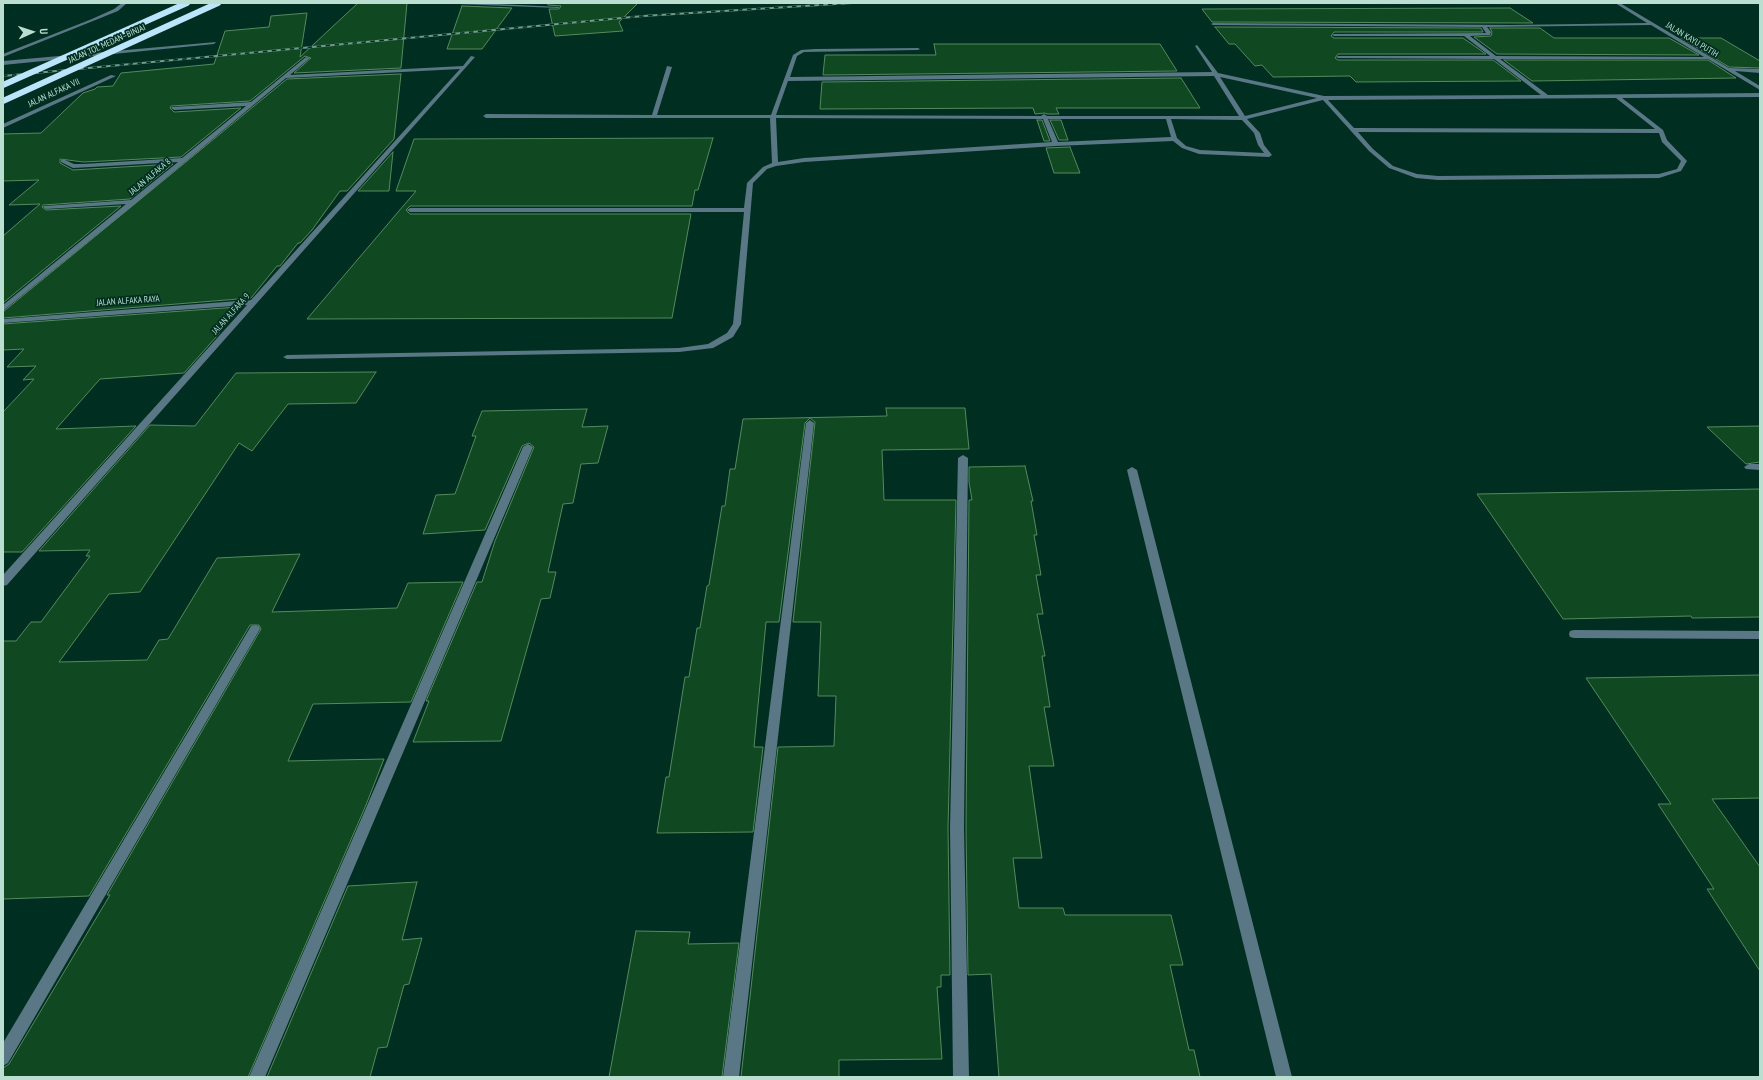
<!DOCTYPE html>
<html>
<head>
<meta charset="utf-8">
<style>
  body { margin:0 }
  #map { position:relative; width:1763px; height:1080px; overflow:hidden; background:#002e21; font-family:"PT Sans Narrow",sans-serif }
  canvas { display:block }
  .frame { position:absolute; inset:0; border:4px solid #badfd0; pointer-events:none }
  .north { position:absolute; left:12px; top:12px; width:40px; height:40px; -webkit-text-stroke:3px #002e21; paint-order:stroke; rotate:87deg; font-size:11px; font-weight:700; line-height:16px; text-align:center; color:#badfd0 }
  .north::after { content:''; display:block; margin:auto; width:14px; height:18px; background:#badfd0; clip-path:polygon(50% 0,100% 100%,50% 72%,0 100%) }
</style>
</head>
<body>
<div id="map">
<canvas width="1763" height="1080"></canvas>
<div class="frame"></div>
<div class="north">U</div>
</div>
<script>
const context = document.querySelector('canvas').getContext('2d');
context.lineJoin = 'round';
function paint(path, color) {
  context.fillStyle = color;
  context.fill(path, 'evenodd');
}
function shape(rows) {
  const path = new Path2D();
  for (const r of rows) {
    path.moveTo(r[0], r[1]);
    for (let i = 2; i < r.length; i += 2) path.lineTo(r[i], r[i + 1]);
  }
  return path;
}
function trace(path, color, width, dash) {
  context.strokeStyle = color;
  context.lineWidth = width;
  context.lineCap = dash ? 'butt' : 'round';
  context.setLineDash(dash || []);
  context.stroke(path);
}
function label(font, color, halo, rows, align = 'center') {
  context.font = font + ' "PT Sans Narrow",sans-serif';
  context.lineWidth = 3.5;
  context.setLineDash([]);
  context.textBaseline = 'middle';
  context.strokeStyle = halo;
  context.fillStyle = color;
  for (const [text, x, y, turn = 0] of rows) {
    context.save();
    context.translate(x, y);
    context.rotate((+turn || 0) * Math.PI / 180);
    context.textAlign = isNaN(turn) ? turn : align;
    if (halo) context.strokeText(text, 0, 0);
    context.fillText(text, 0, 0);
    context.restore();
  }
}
const building = shape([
  [358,3,407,3,401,68,294,73,311,58,305,56,250,101,171,106,170,108,174,112,241,108,181,157,83,162,60,159,60,163,73,170,173,164,130,199,43,205,42,207,46,210,121,206,3,303,3,236,40,204,9,205,39,180,3,181,3,134,41,133,83,93,95,89,97,87,113,86,121,73,214,64,225,31,269,27,271,16,307,13,300,57,358,3],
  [547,3,638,3,619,22,623,31,555,36,549,9,559,9,561,6,548,5,547,3],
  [462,6,512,8,482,49,447,49,462,6],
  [1510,8,1533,23,1212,22,1202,9,1510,8],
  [1215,27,1481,28,1483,32,1334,32,1331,36,1334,38,1463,38,1486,54,1338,54,1335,58,1338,60,1493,60,1521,81,1356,82,1350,76,1273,77,1262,65,1255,66,1235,44,1229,44,1215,27],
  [1490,28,1540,28,1554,38,1669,38,1699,55,1497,54,1474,37,1491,36,1492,32,1490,28],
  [1681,38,1721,38,1760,61,1760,68,1729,67,1681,38],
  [934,44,1160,44,1177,71,823,75,825,55,936,55,934,44],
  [1504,60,1708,60,1736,78,1532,81,1504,60],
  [401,74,394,139,347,191,340,191,312,230,300,243,298,243,280,266,277,266,251,298,3,318,3,312,287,79,401,74],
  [1181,78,1200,108,1056,108,1059,114,1047,114,1045,113,1035,114,1033,108,820,109,822,82,1181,78],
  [1037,120,1042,120,1050,141,1044,141,1037,120],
  [1050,120,1061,120,1068,140,1059,140,1050,120],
  [713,138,698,190,695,190,692,206,410,206,406,210,410,214,691,214,672,318,307,319,416,191,396,191,414,139,713,138],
  [1070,147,1080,173,1054,173,1046,148,1070,147],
  [393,152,389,191,358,191,393,152],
  [238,307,217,336,184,373,100,379,56,429,136,426,22,552,3,552,3,412,34,379,23,380,36,366,7,367,24,349,3,350,3,324,238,307],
  [376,372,356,403,288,404,252,451,239,443,140,592,109,594,59,662,147,660,159,640,168,639,217,558,300,554,272,612,397,608,408,583,463,582,411,702,313,704,288,761,384,759,366,805,248,1077,3,1077,3,1068,9,1064,110,895,107,895,261,629,259,625,250,625,89,896,3,899,3,641,16,641,31,622,41,622,90,556,86,556,90,550,39,551,150,425,195,426,236,373,376,372],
  [886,408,965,408,969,449,882,450,884,500,956,500,948,828,950,975,941,975,941,987,937,987,942,1059,839,1060,839,1077,741,1077,778,747,834,746,836,696,818,696,821,622,793,622,815,422,810,418,805,423,779,622,766,622,754,747,763,747,753,832,657,833,666,777,669,777,685,677,689,677,697,628,700,628,707,586,709,585,722,506,725,506,730,469,735,469,743,419,887,416,886,408],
  [587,409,582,427,608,426,598,463,581,464,573,503,563,504,548,572,556,572,550,598,541,599,501,741,413,742,429,701,426,701,477,582,482,582,495,541,534,447,529,443,522,446,485,530,423,534,436,495,455,494,476,436,472,436,482,411,587,409],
  [1760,426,1760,462,1746,464,1707,427,1760,426],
  [1025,466,1033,501,1031,501,1037,535,1034,535,1041,575,1036,575,1043,614,1037,614,1045,656,1042,656,1050,707,1044,707,1054,766,1029,766,1042,858,1013,858,1019,908,1063,908,1065,915,1171,915,1183,965,1170,965,1189,1050,1194,1050,1200,1077,999,1077,991,974,968,975,966,828,969,500,972,500,969,482,969,467,1025,466],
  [1760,489,1760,617,1692,618,1691,616,1563,619,1477,494,1760,489],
  [1760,675,1760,798,1712,799,1760,867,1760,971,1707,889,1714,889,1658,804,1671,804,1586,678,1760,675],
  [417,882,402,940,422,938,409,984,404,985,387,1047,378,1048,370,1077,267,1077,348,886,417,882],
  [636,931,690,932,688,944,739,943,722,1077,609,1077,636,931]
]);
paint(building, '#104921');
trace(building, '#548a5e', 1);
paint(shape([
  [122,3,127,3,118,11,3,57,3,54,92,19,114,9,122,3],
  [434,3,476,3,560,7,558,8,434,3],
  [1615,3,1620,3,1729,68,1760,69,1760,73,1735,71,1760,86,1760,90,1708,59,1500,59,1548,95,1760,93,1760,97,1622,98,1663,130,1667,140,1687,161,1681,171,1659,178,1438,180,1416,178,1389,168,1369,151,1323,100,1247,119,1260,133,1264,145,1272,155,1269,157,1199,154,1182,148,1173,141,1056,146,804,162,776,166,767,169,753,183,741,324,733,337,713,348,679,352,287,359,283,357,287,355,679,348,708,344,727,333,733,324,744,212,410,212,407,210,410,208,744,208,747,183,763,167,772,163,770,118,486,118,483,116,486,114,652,115,667,66,672,67,657,115,771,115,793,55,801,50,815,49,918,48,920,49,918,50,804,52,797,56,790,77,1212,72,1195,46,1197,45,1218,73,1324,96,1541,95,1494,59,1338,58,1336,57,1338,56,1490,56,1464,36,1334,36,1332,35,1334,34,1486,33,1482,27,1213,25,1211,24,1213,23,1511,25,1647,23,1615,3],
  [1651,25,1704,57,1496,56,1470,36,1490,35,1491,32,1487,27,1651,25],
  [1214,76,1239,116,1047,116,1044,114,1041,116,776,115,788,81,1214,76],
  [1220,77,1317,98,1245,116,1220,77],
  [1616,98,1655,129,1354,128,1328,100,1616,98],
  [776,118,1043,119,1052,142,804,158,778,162,776,118],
  [1048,119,1166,119,1171,137,1058,142,1048,119],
  [1171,119,1242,120,1254,133,1258,145,1264,153,1200,150,1186,146,1177,138,1171,119],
  [1358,132,1659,133,1662,142,1681,161,1677,169,1659,174,1438,176,1417,174,1393,166,1373,149,1358,132],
  [216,42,214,44,3,65,3,61,216,42],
  [471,56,475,57,7,585,3,586,3,575,247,305,3,323,3,319,251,300,460,69,286,78,136,203,3,311,3,305,126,204,46,209,43,207,44,206,131,200,178,162,73,168,61,162,61,160,65,160,74,164,83,164,182,158,246,106,174,110,171,108,172,107,251,102,306,57,310,58,290,75,463,66,471,56],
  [111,75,116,76,3,128,3,124,111,75],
  [810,420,814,423,739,1077,723,1077,806,423,810,420],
  [528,444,533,447,265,1077,249,1077,523,447,528,444],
  [963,455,968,458,964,828,969,1077,953,1077,950,828,958,458,963,455],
  [1749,464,1760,464,1760,470,1746,469,1744,467,1749,464],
  [1132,467,1137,470,1292,1077,1276,1077,1127,470,1132,467],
  [255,625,259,626,260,629,8,1063,3,1066,3,1043,251,626,255,625],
  [1574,630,1760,631,1760,639,1574,638,1570,637,1569,634,1570,631,1574,630]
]), '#5a7785');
const rail = shape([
  [3,76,643,16,852,3]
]);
trace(rail, '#729b8c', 2);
trace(rail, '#002e21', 1.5, [4.5]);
trace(shape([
  [3,85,187,3],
  [3,101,218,3]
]), '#bae5fa', 6);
label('9px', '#badfd0', '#002e21', [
  ["JALAN KAYU PUTIH",1692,40,31],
  ["JALAN TOL MEDAN–BINJAI",107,44,-24],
  ["JALAN ALFAKA VII",54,93,-25],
  ["JALAN ALFAKA 8",150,177,-40],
  ["JALAN ALFAKA RAYA",128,301,-4],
  ["JALAN ALFAKA 9",231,314,-48]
]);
</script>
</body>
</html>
